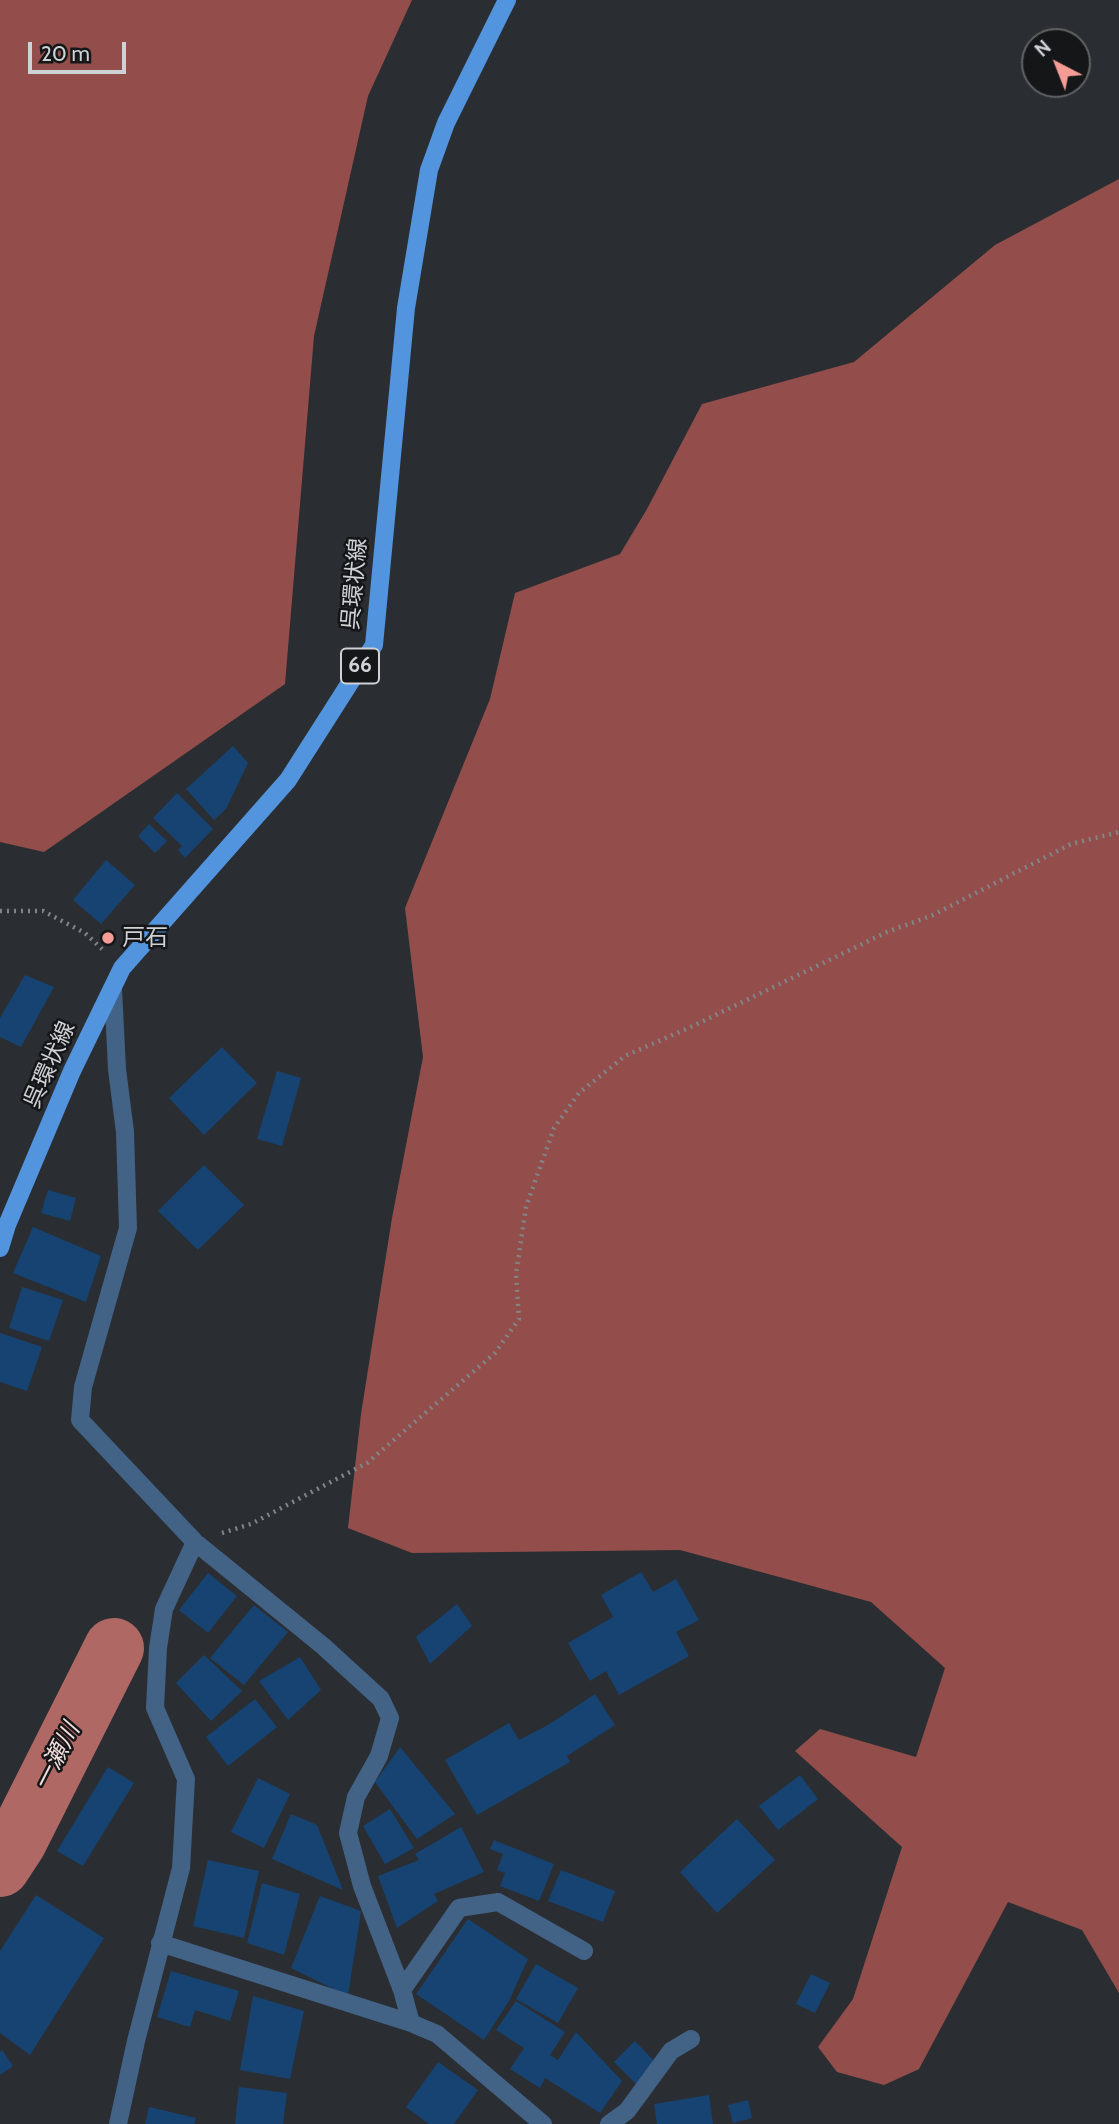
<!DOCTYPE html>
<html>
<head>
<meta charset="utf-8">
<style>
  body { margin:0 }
  #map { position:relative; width:1119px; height:2124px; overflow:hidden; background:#2a2e32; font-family:Cabin,sans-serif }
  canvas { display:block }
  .north { position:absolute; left:1021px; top:28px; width:70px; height:70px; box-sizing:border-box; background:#141618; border:2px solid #5f6163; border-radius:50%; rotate:318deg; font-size:19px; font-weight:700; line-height:28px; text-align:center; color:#cfd2d4 }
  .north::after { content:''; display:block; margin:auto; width:24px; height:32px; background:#f59c96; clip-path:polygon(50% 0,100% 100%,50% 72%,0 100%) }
  .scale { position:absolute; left:28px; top:42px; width:98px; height:32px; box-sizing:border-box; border:4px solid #cfd2d4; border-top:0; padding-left:9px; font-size:21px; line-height:24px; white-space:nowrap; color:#cfd2d4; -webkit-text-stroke:5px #141618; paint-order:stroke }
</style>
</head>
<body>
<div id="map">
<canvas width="1119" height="2124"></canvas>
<div class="north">N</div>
<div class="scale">20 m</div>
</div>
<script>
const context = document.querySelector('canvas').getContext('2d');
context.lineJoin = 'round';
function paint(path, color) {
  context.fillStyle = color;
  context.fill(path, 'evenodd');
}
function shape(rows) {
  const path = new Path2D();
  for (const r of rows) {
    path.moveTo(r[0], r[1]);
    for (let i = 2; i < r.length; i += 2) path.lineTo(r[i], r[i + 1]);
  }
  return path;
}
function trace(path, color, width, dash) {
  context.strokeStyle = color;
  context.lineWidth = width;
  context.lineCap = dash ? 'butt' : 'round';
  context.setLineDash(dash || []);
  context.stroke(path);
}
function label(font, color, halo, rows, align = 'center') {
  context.font = font + ' Cabin,"Noto Sans JP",sans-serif';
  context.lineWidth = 5;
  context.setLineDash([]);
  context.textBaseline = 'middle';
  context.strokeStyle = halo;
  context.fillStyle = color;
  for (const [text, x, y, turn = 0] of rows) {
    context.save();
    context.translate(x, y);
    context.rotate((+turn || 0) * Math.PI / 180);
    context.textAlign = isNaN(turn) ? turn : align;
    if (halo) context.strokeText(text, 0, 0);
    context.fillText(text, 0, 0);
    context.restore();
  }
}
paint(shape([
  [0,0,412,0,368,96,314,336,285,684,44,852,0,842],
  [1119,179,1119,1993,1082,1930,1008,1902,919,2069,884,2085,837,2072,818,2047,853,1999,902,1847,795,1751,820,1729,916,1757,945,1668,871,1602,680,1550,412,1553,348,1528,361,1414,392,1218,423,1057,405,908,490,699,515,593,620,554,647,509,702,404,854,362,995,245]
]), '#934e4b');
trace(shape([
  [0,1867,17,1841,114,1648]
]), '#b06864', 60);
paint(shape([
  [233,746,248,763,226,809,214,820,186,789],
  [177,793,213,829,185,858,178,850,182,846,153,818],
  [149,824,167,841,155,853,138,836],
  [106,860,135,885,101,924,73,900],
  [25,975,54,987,21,1047,0,1037,0,1018],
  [222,1047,257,1083,204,1135,169,1098],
  [277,1071,301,1078,282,1146,257,1139],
  [204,1165,244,1205,198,1250,158,1211],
  [48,1190,76,1198,70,1221,41,1213],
  [33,1227,101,1256,86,1302,13,1273],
  [22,1287,63,1300,49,1341,9,1328],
  [0,1333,42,1347,27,1391,0,1382],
  [641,1572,653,1592,676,1579,699,1620,676,1632,689,1656,619,1695,606,1671,590,1681,568,1643,613,1617,601,1595],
  [208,1573,237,1596,208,1633,179,1610],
  [457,1604,472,1626,430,1664,416,1637],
  [254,1605,288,1632,244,1685,210,1658],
  [204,1655,242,1691,211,1721,176,1683],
  [300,1657,321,1690,288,1720,259,1681],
  [595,1694,615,1725,567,1756,570,1762,477,1815,445,1760,509,1723,519,1740,548,1725],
  [255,1699,277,1727,228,1766,206,1737],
  [400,1747,455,1814,417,1839,375,1782],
  [108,1767,134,1783,83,1866,57,1851],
  [800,1775,818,1799,778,1830,759,1806],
  [258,1778,290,1794,264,1848,231,1832],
  [390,1809,414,1848,385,1864,363,1826],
  [291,1814,317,1825,343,1890,272,1859],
  [737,1819,775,1860,717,1913,680,1872],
  [461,1827,484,1872,434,1894,438,1901,397,1928,378,1876,419,1860,415,1854],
  [494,1840,554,1864,539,1901,500,1886,505,1873,497,1870,503,1854,490,1849],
  [208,1860,259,1871,244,1938,193,1926],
  [561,1870,615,1891,603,1922,548,1901],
  [262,1883,300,1894,284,1955,247,1943],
  [36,1895,104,1938,30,2055,0,2033,0,1951],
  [320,1896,361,1911,348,1996,291,1968],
  [468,1919,528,1959,509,2001,484,2040,416,1994],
  [536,1964,578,1988,558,2023,516,1999],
  [171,1971,239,1991,230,2021,195,2010,190,2027,157,2017],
  [811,1974,830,1983,815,2013,796,2004],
  [253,1996,304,2011,290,2079,240,2070],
  [516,2001,565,2032,550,2055,558,2060,576,2032,622,2081,600,2113,545,2078,540,2088,510,2069,524,2048,496,2030],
  [635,2041,657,2064,636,2084,614,2062],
  [2,2050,13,2066,0,2075,0,2052],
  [438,2062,478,2090,454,2124,429,2124,406,2107],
  [239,2087,287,2093,283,2124,235,2124],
  [709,2095,713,2124,657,2124,654,2104],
  [748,2100,752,2118,733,2123,728,2105],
  [149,2107,196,2118,194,2124,145,2124]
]), '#164371');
trace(shape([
  [0,911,43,911,85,933,104,951],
  [222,1533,251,1524,367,1463,495,1353,519,1319,516,1274,526,1207,554,1128,579,1093,625,1056,695,1025,887,932,933,915,1071,844,1119,832]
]), '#828588', 4.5, [2, 5]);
trace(shape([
  [113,989,117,1069,125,1132,128,1228,83,1387,80,1420,195,1542,323,1646,381,1699,390,1718,379,1756,356,1797,348,1833,362,1886,402,1990,411,2023],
  [160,1943,411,2023,437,2034,543,2124],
  [402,1990,459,1908,498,1902,584,1951],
  [118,2124,136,2041,181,1868,186,1779,155,1708,158,1648,164,1609,195,1542],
  [609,2124,627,2111,671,2051,691,2039]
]), '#426286', 18);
trace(shape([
  [0,1248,7,1225,72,1071,122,968,288,780,374,645,406,308,429,170,446,123,507,0]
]), '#5294de', 18);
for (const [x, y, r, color] of [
  [108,938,7,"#f59c96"]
]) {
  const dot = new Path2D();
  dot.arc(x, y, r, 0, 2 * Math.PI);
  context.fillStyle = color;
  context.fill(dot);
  trace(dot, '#141618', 2.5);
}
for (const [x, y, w] of [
  [360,666,38]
]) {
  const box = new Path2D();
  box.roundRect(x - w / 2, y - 17.5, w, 35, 5);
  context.fillStyle = '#141618';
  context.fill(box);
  trace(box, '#cfd2d4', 2);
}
label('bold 21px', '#cfd2d4', null, [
  ["66",360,666]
]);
label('23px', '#cfd2d4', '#141618', [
  ["呉環状線",355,584,-85],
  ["呉環状線",50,1065,-66]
]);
label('23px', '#cfd2d4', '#141618', [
  ["戸石",122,938]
], 'left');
label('italic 24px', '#f3dddb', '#141618', [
  ["一瀬川",57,1757,-63]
]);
</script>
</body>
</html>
